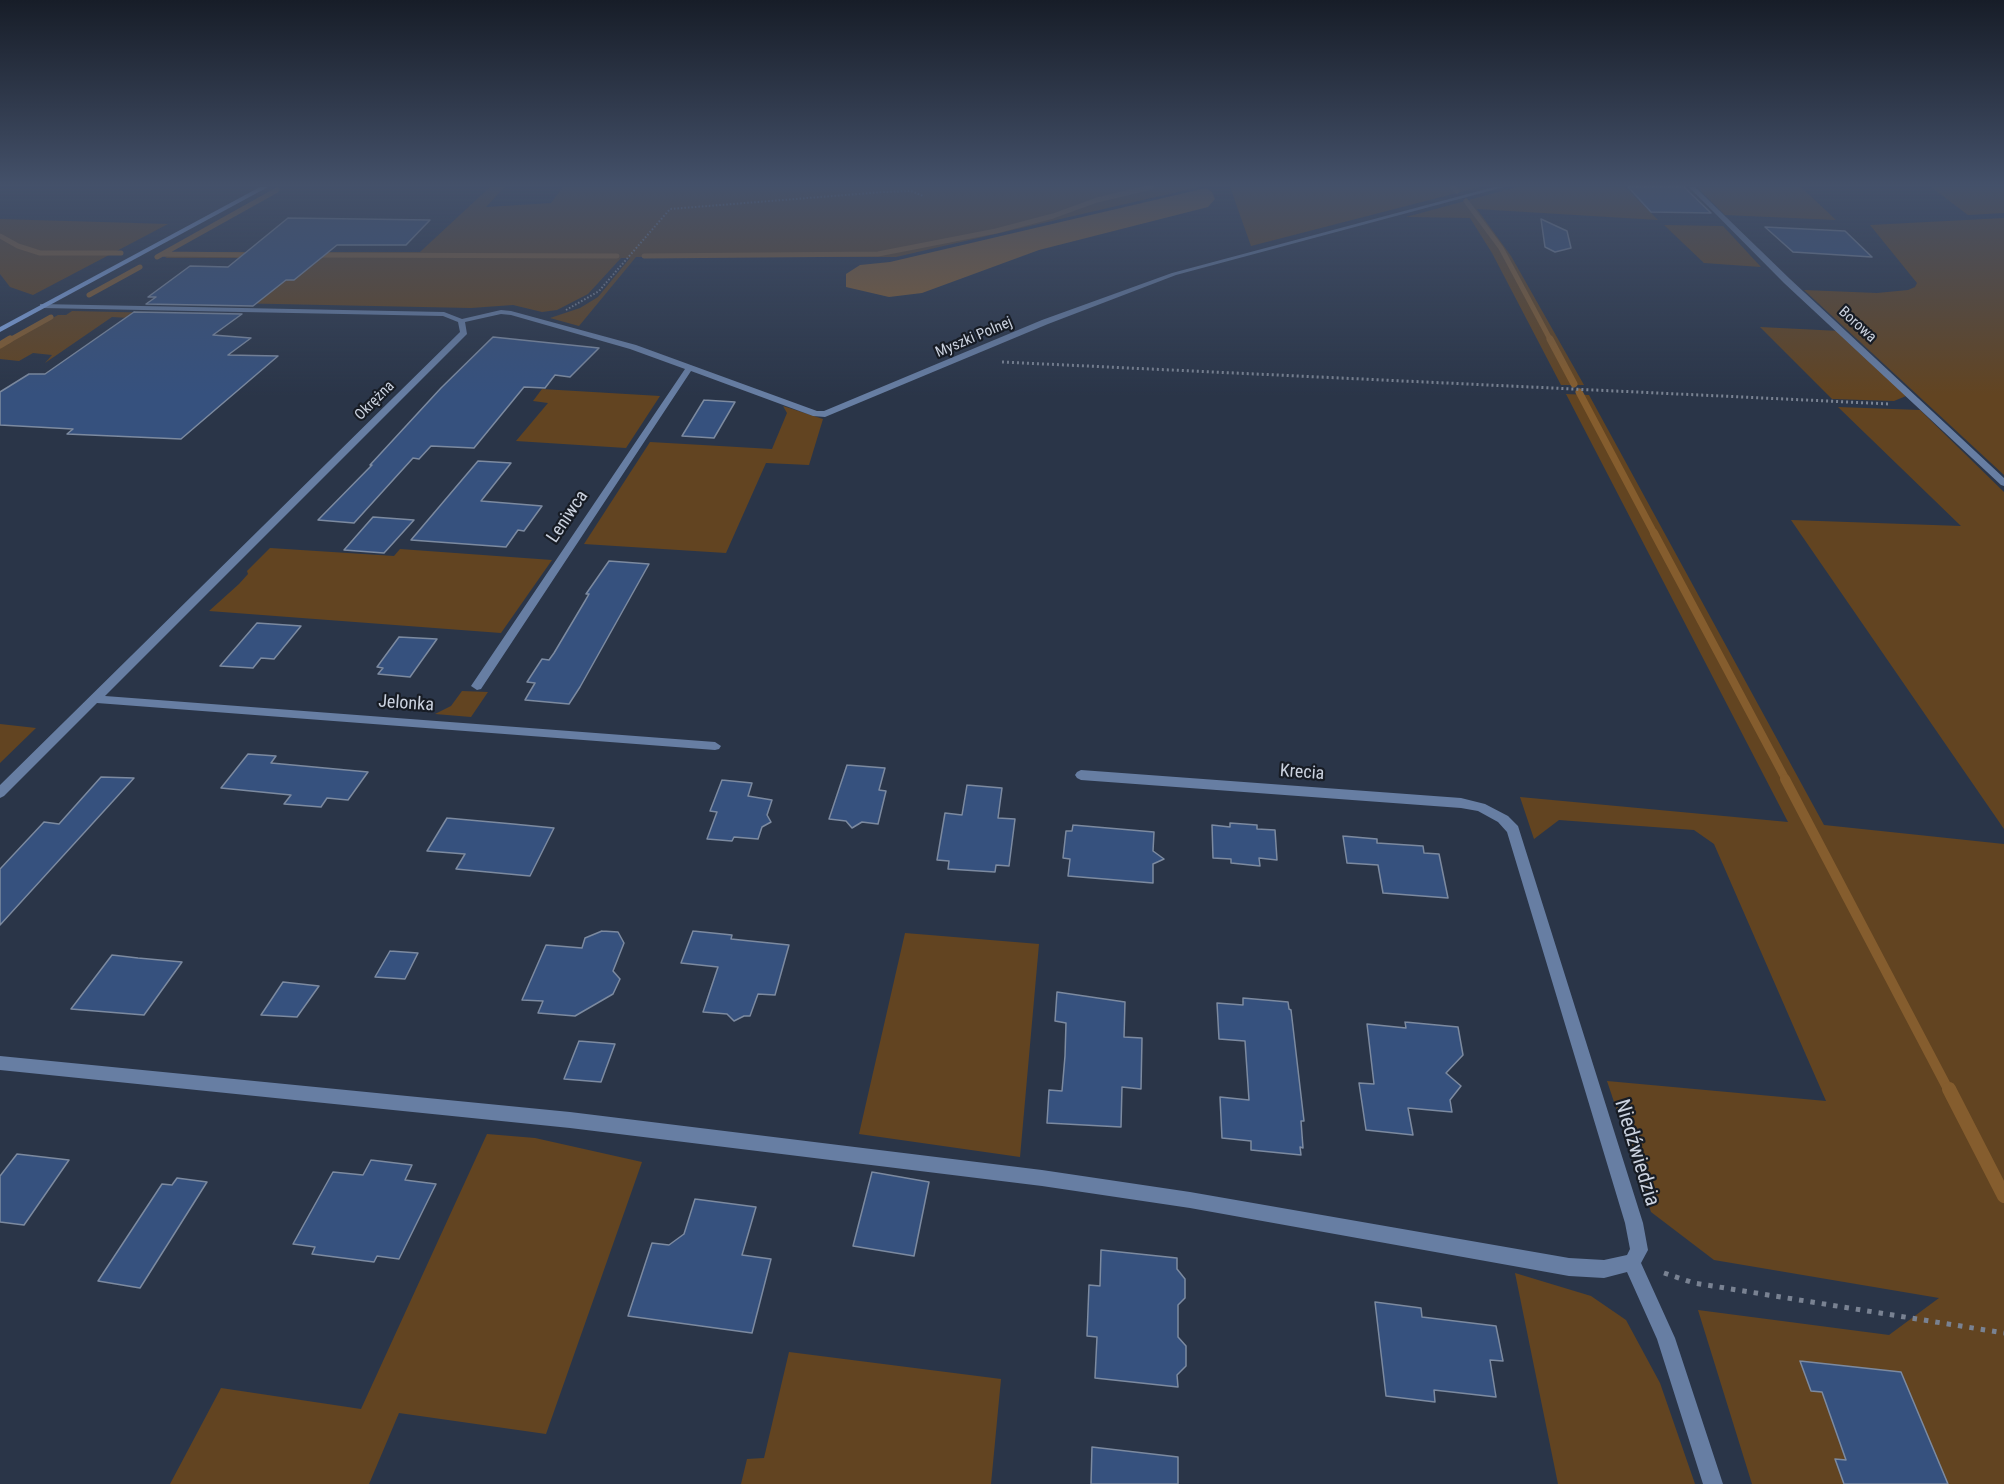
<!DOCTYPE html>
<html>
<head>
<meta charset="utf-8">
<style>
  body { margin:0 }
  canvas { display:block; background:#2a3548 }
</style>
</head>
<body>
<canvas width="2004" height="1484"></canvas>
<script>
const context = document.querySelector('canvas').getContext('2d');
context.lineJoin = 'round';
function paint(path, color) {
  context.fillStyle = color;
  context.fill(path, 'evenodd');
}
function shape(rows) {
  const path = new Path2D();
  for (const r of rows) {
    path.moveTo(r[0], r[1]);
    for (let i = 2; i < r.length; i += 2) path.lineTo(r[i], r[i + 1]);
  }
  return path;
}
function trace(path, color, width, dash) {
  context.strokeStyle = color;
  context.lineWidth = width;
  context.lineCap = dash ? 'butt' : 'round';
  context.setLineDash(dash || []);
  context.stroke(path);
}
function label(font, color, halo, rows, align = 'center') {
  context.font = font + ' "Roboto Condensed",sans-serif';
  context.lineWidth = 4.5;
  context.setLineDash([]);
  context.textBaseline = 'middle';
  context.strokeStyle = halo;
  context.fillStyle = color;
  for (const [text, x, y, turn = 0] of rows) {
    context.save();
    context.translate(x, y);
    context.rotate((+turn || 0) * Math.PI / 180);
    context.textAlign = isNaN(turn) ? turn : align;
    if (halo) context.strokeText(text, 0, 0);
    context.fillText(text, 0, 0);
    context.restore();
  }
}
paint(shape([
  [490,187,505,187,486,207,551,203,563,187,1199,187,896,257,636,257,579,326,550,318,580,308,598,297,630,258,621,258,588,294,557,310,542,312,513,305,471,308,228,303,286,280,319,258,165,258,175,252,420,252],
  [1230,187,1480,187,1251,246],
  [1517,187,1625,187,1658,220,1477,209,1511,256,1584,385,1561,385,1492,253,1470,218,1406,217],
  [1697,187,1801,187,1836,220,1725,215],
  [1931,187,2004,187,2004,213,1968,215],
  [2004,218,2004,475,1804,290,1877,293,1908,290,1915,287,1917,283,1870,225],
  [0,219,168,224,33,295,10,287,0,274],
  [1664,225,1723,226,1761,267,1704,263],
  [72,311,162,313,164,320,112,317,45,363,52,355,33,353,19,361,0,359,0,347,58,315,66,315],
  [1760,327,1840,331,1906,396,1894,401,1832,399],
  [542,389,660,396,626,448,516,441,548,403,533,401],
  [1566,394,1589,395,1824,825,2004,844,2004,1484,1752,1484,1698,1310,1889,1335,1939,1298,1714,1260,1651,1212,1607,1081,1826,1101,1714,844,1694,830,1559,820,1534,839,1520,797,1788,822],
  [783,406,823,419,809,465,766,463,726,553,584,544,650,442,772,449,787,413],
  [1838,407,1920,410,2004,492,2004,829,1791,520,1961,526],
  [270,548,394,556,400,549,552,560,501,633,209,611,239,584,248,574,247,571],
  [462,691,488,692,471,717,435,714,451,706],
  [0,724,36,728,0,763],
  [905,933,1039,944,1020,1157,859,1134],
  [487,1134,535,1138,642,1162,546,1434,399,1413,369,1484,170,1484,221,1388,361,1409],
  [1515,1273,1591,1296,1626,1320,1660,1383,1695,1484,1558,1484],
  [789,1352,1001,1379,991,1484,741,1484,747,1459,764,1458]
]), '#624421');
paint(shape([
  [1206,188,1212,192,1215,199,1208,207,1039,250,922,293,889,297,846,287,846,274,860,265,890,262]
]), '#855d2e');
trace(shape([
  [1453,187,1457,191],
  [1466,201,1501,248,1551,341],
  [0,236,18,246,40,253,121,253],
  [163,254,254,255],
  [313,255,617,256],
  [644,256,878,254,996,231,1053,216,1097,200,1152,187],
  [157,257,277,190],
  [89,295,140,267],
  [8,341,51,317]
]), '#855d2e', 5);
trace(shape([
  [1550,339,1574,384],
  [0,345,10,339],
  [1579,392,1655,535]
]), '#855d2e', 7);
trace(shape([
  [1654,533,1786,780]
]), '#855d2e', 8);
trace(shape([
  [1785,779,1949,1091]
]), '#855d2e', 10);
trace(shape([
  [1949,1089,2004,1196]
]), '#855d2e', 14);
const building = shape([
  [1628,187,1684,187,1711,213,1651,212,1628,187],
  [288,218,430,220,406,245,337,245,294,280,286,280,253,306,146,304,156,297,148,297,190,266,228,267,288,218],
  [1541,219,1567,231,1571,248,1555,252,1545,247,1541,219],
  [1765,227,1845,231,1872,257,1793,252,1765,227],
  [134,312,242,314,213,335,251,338,228,355,278,356,181,439,67,434,73,429,0,425,0,392,29,374,45,374,134,312],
  [493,337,599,348,570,377,555,375,545,388,524,387,474,448,431,446,419,459,413,458,354,523,318,520,372,465,370,465,441,388,493,337],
  [704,400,735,402,714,438,682,436,704,400],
  [478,461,511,463,481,501,542,506,524,531,518,530,506,547,411,540,478,461],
  [373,517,414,520,384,553,344,550,373,517],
  [609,561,649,564,580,687,569,704,525,700,535,683,527,682,542,659,549,660,554,653,585,601,589,594,586,594,609,561],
  [257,623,301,626,274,659,261,658,253,668,220,666,257,623],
  [399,637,437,639,410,677,378,674,383,668,377,667,399,637],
  [248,754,276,756,271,763,368,772,348,800,327,798,321,807,284,804,291,795,221,788,248,754],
  [847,765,885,768,879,790,886,791,878,824,862,822,852,828,846,821,829,819,847,765],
  [101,777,134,778,0,925,0,869,44,822,59,824,101,777],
  [722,780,752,783,748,796,772,800,767,815,771,822,762,827,758,839,734,837,732,841,707,839,717,812,710,811,722,780],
  [967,785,1002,788,998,818,1015,819,1009,866,996,865,995,872,948,869,949,861,937,860,945,813,962,815,967,785],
  [447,818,513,824,554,828,530,876,456,869,465,854,427,851,447,818],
  [1230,823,1257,825,1257,829,1275,830,1277,860,1259,858,1260,866,1231,863,1231,859,1213,858,1212,825,1230,827,1230,823],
  [1073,825,1154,832,1153,851,1164,859,1153,864,1153,883,1068,876,1070,859,1063,858,1066,831,1072,831,1073,825],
  [1343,836,1377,839,1377,843,1423,846,1424,853,1439,854,1448,898,1383,893,1378,865,1347,863,1343,836],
  [602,931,618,932,624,943,613,971,620,979,613,994,575,1016,538,1013,543,1001,522,1000,546,945,582,948,585,938,602,931],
  [693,931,732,935,731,939,789,945,775,995,758,994,750,1016,744,1016,734,1021,727,1014,703,1012,718,967,681,963,693,931],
  [390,951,418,953,405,979,375,977,390,951],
  [112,955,138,958,182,962,144,1015,71,1009,112,955],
  [283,982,319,986,297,1017,261,1015,283,982],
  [1057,992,1125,1002,1124,1037,1142,1038,1141,1089,1122,1087,1121,1127,1047,1123,1049,1090,1062,1091,1065,1056,1066,1023,1055,1021,1057,992],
  [1243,998,1288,1002,1289,1009,1291,1010,1304,1121,1301,1121,1303,1148,1300,1147,1301,1155,1251,1150,1251,1141,1222,1138,1220,1097,1249,1100,1245,1041,1219,1039,1217,1003,1243,1005,1243,998],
  [1405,1022,1458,1027,1463,1055,1446,1073,1461,1086,1450,1100,1452,1112,1408,1108,1413,1135,1366,1130,1359,1083,1374,1084,1367,1024,1406,1028,1405,1022],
  [579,1041,615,1044,601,1082,564,1079,579,1041],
  [17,1154,69,1160,24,1225,0,1222,0,1176,17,1154],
  [371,1160,412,1165,405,1180,436,1184,399,1259,377,1256,374,1262,312,1254,315,1247,293,1244,333,1172,363,1175,371,1160],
  [872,1172,929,1182,914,1256,853,1246,872,1172],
  [177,1178,207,1182,140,1288,98,1281,162,1184,172,1185,177,1178],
  [695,1199,756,1207,742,1255,771,1259,752,1333,628,1316,652,1243,669,1245,684,1234,695,1199],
  [1101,1250,1177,1258,1177,1269,1185,1279,1185,1298,1178,1305,1178,1337,1186,1346,1186,1366,1177,1375,1178,1387,1095,1378,1097,1337,1087,1336,1089,1285,1100,1286,1101,1250],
  [1375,1302,1421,1308,1422,1317,1496,1326,1503,1361,1490,1360,1496,1397,1434,1390,1435,1402,1386,1396,1375,1302],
  [1800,1361,1901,1372,1948,1484,1844,1484,1835,1459,1846,1460,1822,1392,1811,1391,1800,1361],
  [1092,1447,1178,1457,1178,1484,1091,1484,1092,1447]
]);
paint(building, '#36517e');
trace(building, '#7c8aa0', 1.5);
trace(shape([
  [566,310,599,291,670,209,883,192,911,191,923,196]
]), '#798292', 2, [1.5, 2]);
trace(shape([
  [1002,362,1890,404]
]), '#798292', 3, [2, 3]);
trace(shape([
  [1664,1273,1694,1283,2004,1333]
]), '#798292', 5, [4.5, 7]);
paint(shape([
  [1494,187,1504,187,1176,275,1048,324,825,417,813,416,691,371,481,689,477,690,471,686,473,683,685,369,630,349,511,315,501,314,465,322,467,334,105,696,715,742,721,746,719,749,715,750,97,703,4,796,0,798,0,785,460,332,458,322,443,316,43,308,40,308,40,304,444,312,462,319,501,310,511,311,636,345,817,411,824,411,1042,320,1172,273,1494,187],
  [1689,187,1695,187,1790,279,2004,478,2004,486,2001,485,1784,283,1689,187],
  [1081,770,1461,798,1485,804,1508,816,1518,826,1643,1223,1648,1250,1641,1263,1675,1338,1723,1484,1703,1484,1657,1339,1627,1272,1604,1278,1569,1276,1190,1208,1042,1186,570,1128,0,1070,0,1056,570,1112,1042,1170,1190,1192,1569,1258,1604,1260,1627,1255,1630,1249,1625,1223,1507,832,1498,822,1478,811,1461,808,1081,780,1077,778,1075,775,1077,772,1081,770]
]), '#677ea3');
paint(shape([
  [260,187,268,187,0,332,0,327,260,187]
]), '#82a6e2');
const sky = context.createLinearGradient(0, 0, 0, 395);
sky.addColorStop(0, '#171d28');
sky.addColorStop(0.47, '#44516a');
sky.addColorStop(1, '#44516a00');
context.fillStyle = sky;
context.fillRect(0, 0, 2004, 395);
label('15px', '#cbd2df', '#171c25', [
  ["Borowa",1857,325,42],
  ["Myszki Polnej",974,338,-23],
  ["Okrężna",375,401,-45]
]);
label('18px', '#cbd2df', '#171c25', [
  ["Leniwca",568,517,-56],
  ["Jelonka",406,704,4],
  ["Krecia",1302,773,4]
]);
label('21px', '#cbd2df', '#171c25', [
  ["Niedźwiedzia",1636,1153,73]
]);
</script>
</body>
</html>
